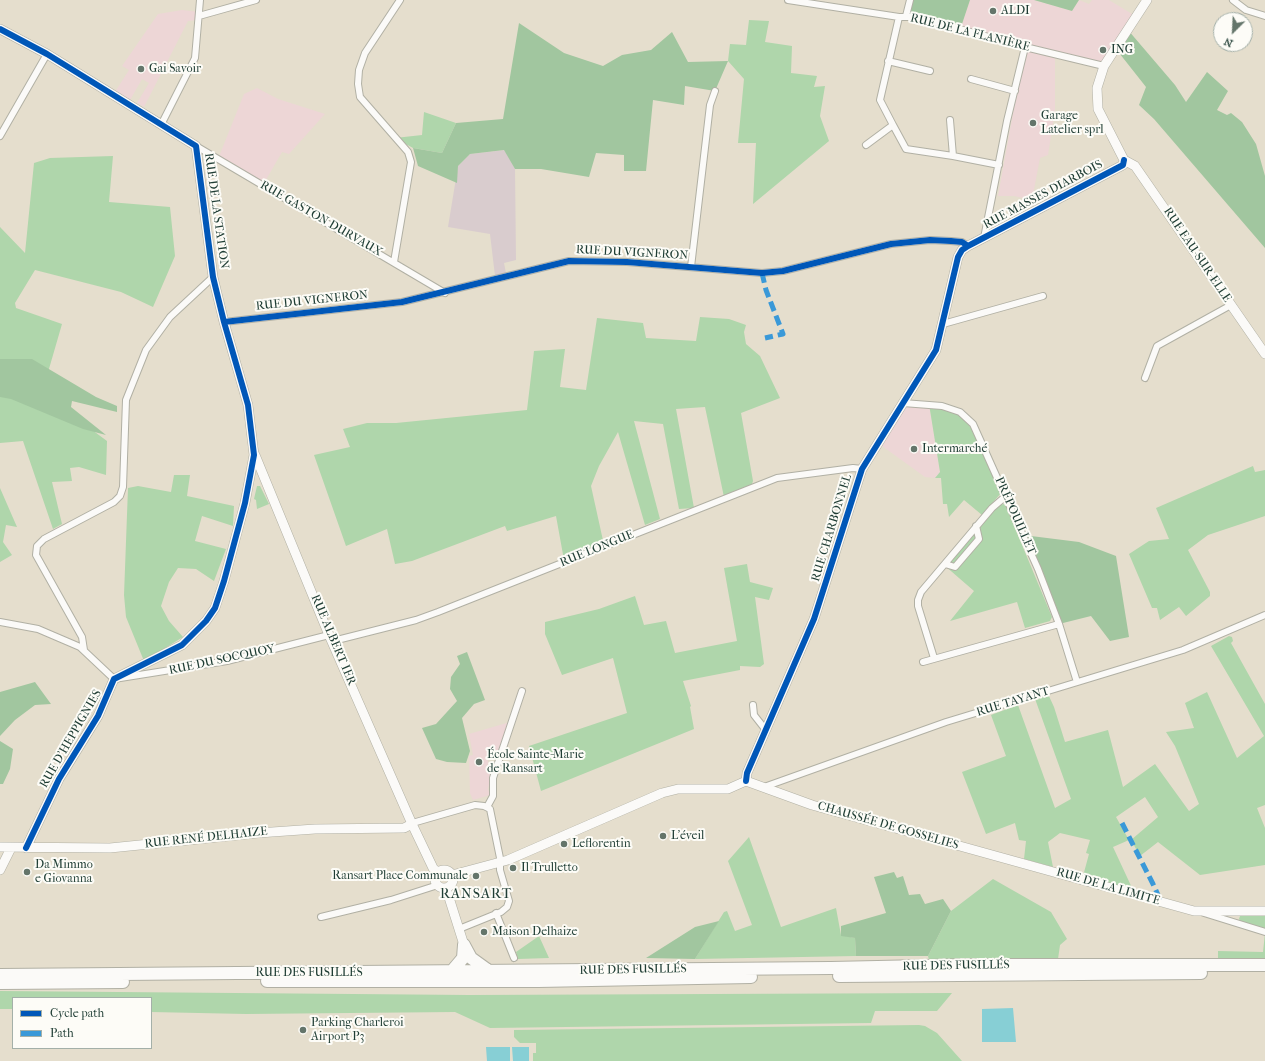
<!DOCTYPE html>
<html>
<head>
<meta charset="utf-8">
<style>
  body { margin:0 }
  #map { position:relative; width:1265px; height:1061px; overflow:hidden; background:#e5decd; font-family:"IM FELL French Canon",serif }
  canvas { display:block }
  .legend { position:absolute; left:12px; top:997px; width:140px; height:52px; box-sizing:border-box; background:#fdfcf7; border:1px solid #a4b0a9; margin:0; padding:5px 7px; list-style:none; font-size:12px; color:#1f3d34 }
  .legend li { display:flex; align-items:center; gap:8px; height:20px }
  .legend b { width:20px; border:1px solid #a4b0a9 }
  .north { position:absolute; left:1213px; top:12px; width:40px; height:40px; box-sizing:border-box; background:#fdfcf7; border:1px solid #a4b0a9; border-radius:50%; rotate:204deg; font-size:11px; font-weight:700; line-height:16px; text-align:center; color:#1f3d34 }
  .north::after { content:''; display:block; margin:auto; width:14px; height:18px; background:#64756a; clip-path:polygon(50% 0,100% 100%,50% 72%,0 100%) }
</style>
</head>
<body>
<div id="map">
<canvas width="1265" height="1061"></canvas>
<ul class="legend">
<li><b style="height:5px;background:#0057b8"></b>Cycle path</li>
<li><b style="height:5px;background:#3a99d8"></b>Path</li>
</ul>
<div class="north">N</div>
</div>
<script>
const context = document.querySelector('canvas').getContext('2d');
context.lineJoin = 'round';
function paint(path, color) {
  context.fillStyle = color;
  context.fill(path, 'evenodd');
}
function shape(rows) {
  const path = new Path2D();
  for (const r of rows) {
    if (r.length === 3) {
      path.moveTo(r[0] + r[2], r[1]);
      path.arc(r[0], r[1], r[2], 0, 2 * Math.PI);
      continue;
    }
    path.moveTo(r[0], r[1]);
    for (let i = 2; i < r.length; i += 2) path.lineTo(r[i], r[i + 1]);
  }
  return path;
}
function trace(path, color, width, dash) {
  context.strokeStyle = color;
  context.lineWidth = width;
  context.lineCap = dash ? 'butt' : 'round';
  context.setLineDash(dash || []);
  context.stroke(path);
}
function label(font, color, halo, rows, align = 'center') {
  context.font = font + ' "IM FELL French Canon",serif';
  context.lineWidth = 4;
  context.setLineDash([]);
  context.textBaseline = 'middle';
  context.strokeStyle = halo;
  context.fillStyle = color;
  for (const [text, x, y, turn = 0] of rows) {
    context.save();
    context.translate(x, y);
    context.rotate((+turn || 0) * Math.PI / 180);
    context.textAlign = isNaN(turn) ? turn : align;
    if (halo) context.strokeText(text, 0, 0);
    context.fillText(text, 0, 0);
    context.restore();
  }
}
paint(shape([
  [970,0,1034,0,1072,11,1079,0,1089,4,1092,0,1109,0,1137,17,1104,66,960,30],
  [182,10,199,12,199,20,188,21,144,107,137,103,149,83,142,79,129,102,113,95,129,70,122,66,158,14],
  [1025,47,1055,56,1055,110,1048,155,1040,158,1032,200,1014,196,998,196],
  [257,88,278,99,325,114,289,154,282,152,263,185,218,159,244,94],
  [903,403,929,404,940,472,935,478,925,477,882,446,878,442],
  [510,722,501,751,487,756,491,776,488,789,490,795,473,800,470,793,469,756,473,755,469,734]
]), '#edd6d6');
paint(shape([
  [505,150,515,169,516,260,504,263,506,273,495,276,490,234,448,227,458,166,470,154]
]), '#d9ccce');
paint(shape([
  [749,20,769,21,765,42,792,46,791,73,817,76,814,87,825,86,820,116,829,141,753,204,756,143,738,143,744,79,728,61,730,44,746,45],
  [424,112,456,123,442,153,413,148,395,138,422,135],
  [113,156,109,202,170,207,175,256,153,307,121,292,35,270,15,303,16,308,62,324,42,393,107,441,106,475,79,467,70,468,72,481,52,482,62,524,53,529,23,441,0,443,0,227,25,253,34,163,50,158],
  [700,317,729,319,746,325,744,332,746,344,760,356,780,398,741,413,753,481,751,487,724,497,705,407,676,409,694,508,679,509,663,424,634,421,660,519,645,525,618,432,599,466,591,486,604,545,564,560,556,516,507,531,505,526,412,561,395,564,387,529,346,546,314,455,350,447,343,429,367,423,396,423,527,410,534,351,565,349,560,387,586,390,597,318,643,323,646,338,696,341],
  [929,404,960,412,975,434,1002,492,982,515,964,500,949,517,947,504,943,504,941,478,935,478,940,472],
  [1253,466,1255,472,1265,470,1265,516,1208,535,1188,550,1210,592,1210,596,1186,616,1179,607,1160,620,1157,608,1152,608,1129,554,1149,541,1169,539,1156,508],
  [174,475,190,475,187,496,234,506,233,526,202,516,195,541,226,549,214,581,196,569,178,568,169,582,161,606,169,621,183,637,144,661,126,617,124,595,128,488,138,486,171,492],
  [257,486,260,486,269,504,257,509,256,500,254,499],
  [0,488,17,527,6,525,3,542,12,555,0,562],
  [1005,504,1052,617,1050,621,1025,628,1017,602,950,621,974,591,944,565,994,505],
  [747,564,750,582,773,588,769,600,755,597,764,664,760,667,740,666,740,670,683,681,691,706,690,707,694,729,541,791,529,746,627,713,613,658,562,675,545,634,545,622,599,609,635,596,644,625,666,621,675,653,737,641,724,568],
  [1229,636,1232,637,1233,641,1231,643,1265,704,1265,805,1257,808,1265,828,1265,865,1200,875,1158,842,1140,856,1131,840,1158,817,1145,797,1116,817,1129,840,1113,847,1133,890,1083,876,1089,854,1086,853,1090,840,1060,833,1048,842,1053,867,1024,859,1026,841,1019,840,1015,823,986,834,962,772,1006,756,991,715,1018,705,1055,808,1071,799,1034,696,1048,694,1054,707,1065,742,1108,730,1123,787,1155,764,1189,811,1199,804,1175,746,1166,732,1194,728,1185,703,1207,692,1237,758,1264,736,1211,646],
  [749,837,781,927,836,908,841,935,855,938,856,956,695,959,724,912,727,911,735,931,752,925,728,861],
  [993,879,1051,912,1067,939,1060,945,1058,959,929,960,928,956,951,911],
  [1241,913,1265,913,1265,929,1241,922,1239,919],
  [1265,933,1265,958,1218,958,1218,951,1263,952],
  [539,936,549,958,518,959,516,952],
  [0,991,470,995,952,993,937,1011,875,1011,871,1023,490,1028,455,1012,246,1014,151,1012,151,998,13,998,13,1009,0,1009],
  [919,1025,925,1026,937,1033,962,1061,533,1061,533,1053,536,1053,536,1043,520,1043,514,1037,514,1030]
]), '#afd6ab');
paint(shape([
  [910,0,970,0,960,30,907,14],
  [1034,0,1079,0,1072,11],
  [519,23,564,53,603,66,622,55,651,50,672,32,688,62,728,61,715,91,685,86,684,105,653,100,646,171,624,171,624,155,596,153,589,177,541,169,515,169,504,150,470,154,458,166,457,183,418,166,413,148,442,153,456,123,503,119],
  [1128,30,1175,85,1186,102,1207,72,1228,91,1217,110,1227,115,1231,113,1242,122,1256,144,1265,176,1265,248,1154,119,1139,105,1146,87,1116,49],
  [0,359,32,359,96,397,117,406,117,412,72,401,71,407,106,435,83,429,11,399,0,397],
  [1023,535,1079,542,1116,556,1129,637,1110,641,1091,616,1059,624],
  [467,652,485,700,474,704,462,718,470,751,466,763,447,762,436,759,422,728,436,724,457,701,450,689,451,677,460,664,457,656],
  [35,682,51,704,35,705,15,720,0,736,0,692],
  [0,741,13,749,10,769,3,784,0,784],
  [894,872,897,878,903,876,909,895,920,894,925,904,943,899,951,911,928,956,856,956,855,938,841,936,841,926,886,913,874,877],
  [719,921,695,959,646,958,695,927]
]), '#a1c69f');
paint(shape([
  [1013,1008,1016,1042,982,1042,982,1009],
  [486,1047,510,1047,510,1061,487,1061],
  [512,1047,529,1047,529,1061,513,1061]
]), '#87cfd5');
const street = shape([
  [788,0,899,17,916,17,1025,47,1104,66],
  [1233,0,1246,10,1265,16],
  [199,16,256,0],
  [906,16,910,0],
  [888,61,930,71],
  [971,79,1015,91],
  [950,120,953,156],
  [161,125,195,58,200,0],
  [893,125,906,149,953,156,999,165],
  [0,136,47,54],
  [866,145,893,125,880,100,899,17],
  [196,146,445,293],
  [984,238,1007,121,1025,47],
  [394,262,411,162,408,152,360,97,358,84,359,70,365,53,400,0],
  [691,267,710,105,715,91],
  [224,322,402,302,569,261,627,262,762,273,783,271,891,244,930,240,951,241,962,242,968,246],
  [943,324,1043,296],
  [1145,378,1157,346,1231,305],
  [903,403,942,406,960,412,973,424,1038,569,1059,624,1077,682],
  [945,564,955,567,979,539,976,526],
  [0,622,38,629,80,647,114,679,227,661,329,635],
  [333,641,416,620,438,612,777,478,853,468,862,469],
  [84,650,82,637,36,555,37,546,44,539,114,502,120,496,123,487,126,400,146,350,170,317,213,277],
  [934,658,918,606,918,600,921,592,992,508,1006,496],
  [923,662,1059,624],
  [753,705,754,715,765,729],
  [764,787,946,722,1183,650,1265,615],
  [487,807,493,796,493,778,522,691],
  [412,824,416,822,475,805,484,806,490,809,500,858,500,870,509,901,507,907,501,912,459,929],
  [496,913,514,958],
  [1204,913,1265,932],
  [321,917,391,900,438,885]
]);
const secondary = shape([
  [0,29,47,54,196,146,213,277,224,322,248,405,254,455,245,503,224,581,215,608,206,621,182,645,114,679,98,716,59,779,26,848],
  [1124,160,1135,166,1265,354],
  [1124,160,1098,109,1097,88,1104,66,1147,0],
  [255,455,329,635,412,824,433,868,438,873],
  [746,781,747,773,814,619,862,469,936,350,958,257,962,250,968,246,1123,165,1124,160],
  [746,781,812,805,1194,911,1265,911],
  [0,847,110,848,258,833,315,829,404,828,412,824],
  [0,870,11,848],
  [444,879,9],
  [452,875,508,860,662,793,678,789,728,789,746,781],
  [446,888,464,945]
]);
const highway = shape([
  [464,945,471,958,489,971],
  [452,971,463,958,464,945],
  [0,975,831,968,971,965,1265,965],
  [839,976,1201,973],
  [267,981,538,981,751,977],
  [0,983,123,982]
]);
trace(street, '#b1b0a4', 8);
trace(secondary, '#b1b0a4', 10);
trace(highway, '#b1b0a4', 14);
trace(street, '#fbfaf8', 6);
trace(secondary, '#fbfaf8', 9);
trace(highway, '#fbfaf8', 12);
trace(shape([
  [762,273,766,290,783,334,765,338],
  [1122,823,1153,884,1159,897,1159,901]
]), '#3a99d8', 5, [10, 5]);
trace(shape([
  [0,29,47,54,196,146,213,277,224,322,248,405,254,455,245,503,224,581,215,608,206,621,182,645,114,679,98,716,59,779,26,848],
  [224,322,402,302,569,261,627,262,762,273,783,271,891,244,930,240,951,241,962,242,968,246],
  [746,781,747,773,814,619,862,469,936,350,958,257,962,250,968,246,1123,165,1124,160]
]), '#0057b8', 6);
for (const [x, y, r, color] of [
  [993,11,4,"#64756a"],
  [1103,50,4,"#64756a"],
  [141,69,4,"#64756a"],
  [1033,123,4,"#64756a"],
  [914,449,4,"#64756a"],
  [479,762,4,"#64756a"],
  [663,836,4,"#64756a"],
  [564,844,4,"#64756a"],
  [513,868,4,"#64756a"],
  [27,872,4,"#64756a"],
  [476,876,4,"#64756a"],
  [484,932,4,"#64756a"],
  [303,1030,4,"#64756a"]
]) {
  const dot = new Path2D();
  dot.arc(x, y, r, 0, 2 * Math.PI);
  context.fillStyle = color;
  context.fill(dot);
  trace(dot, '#fdfcf7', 1.5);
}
label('12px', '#1f3d34', '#fdfcf7', [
  ["ALDI",1001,11],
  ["ING",1111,50],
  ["Gai Savoir",149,69],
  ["Garage",1041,116],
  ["Latelier sprl",1041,130],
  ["Intermarché",922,449],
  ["École Sainte-Marie",487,755],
  ["de Ransart",487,769],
  ["L'éveil",671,836],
  ["Leflorentin",572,844],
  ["Da Mimmo",35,865],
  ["e Giovanna",35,879],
  ["Il Trulletto",521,868],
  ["Ransart Place Communale",468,876,"right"],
  ["Maison Delhaize",492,932],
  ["Parking Charleroi",311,1023],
  ["Airport P3",311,1037]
], 'left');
label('12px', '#1f3d34', '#fdfcf7', [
  ["RUE DE LA FLANIÈRE",970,33,14],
  ["RUE MASSES DIARBOIS",1043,195,-28],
  ["RUE DE LA STATION",216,211,82],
  ["RUE GASTON DURVAUX",321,219,30],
  ["RUE DU VIGNERON",632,253,3],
  ["RUE EAU-SUR-ELLE",1197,255,56],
  ["RUE DU VIGNERON",312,301,-6],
  ["PRÉPOUILLET",1015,516,66],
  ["RUE CHARBONNEL",832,528,-73],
  ["RUE LONGUE",597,549,-22],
  ["RUE ALBERT IER",333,640,67],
  ["RUE DU SOCQUOY",222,660,-12],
  ["RUE TAYANT",1013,702,-17],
  ["RUE D'HEPPIGNIES",71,739,-60],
  ["CHAUSSÉE DE GOSSELIES",888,826,16],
  ["RUE RENÉ DELHAIZE",206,838,-6],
  ["RUE DE LA LIMITE",1108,887,16],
  ["RUE DES FUSILLÉS",956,966,-1],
  ["RUE DES FUSILLÉS",633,970,-1],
  ["RUE DES FUSILLÉS",309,973]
]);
context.letterSpacing = '1px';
label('14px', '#1f3d34', '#fdfcf7', [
  ["RANSART",476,895]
]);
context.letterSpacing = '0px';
</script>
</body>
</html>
